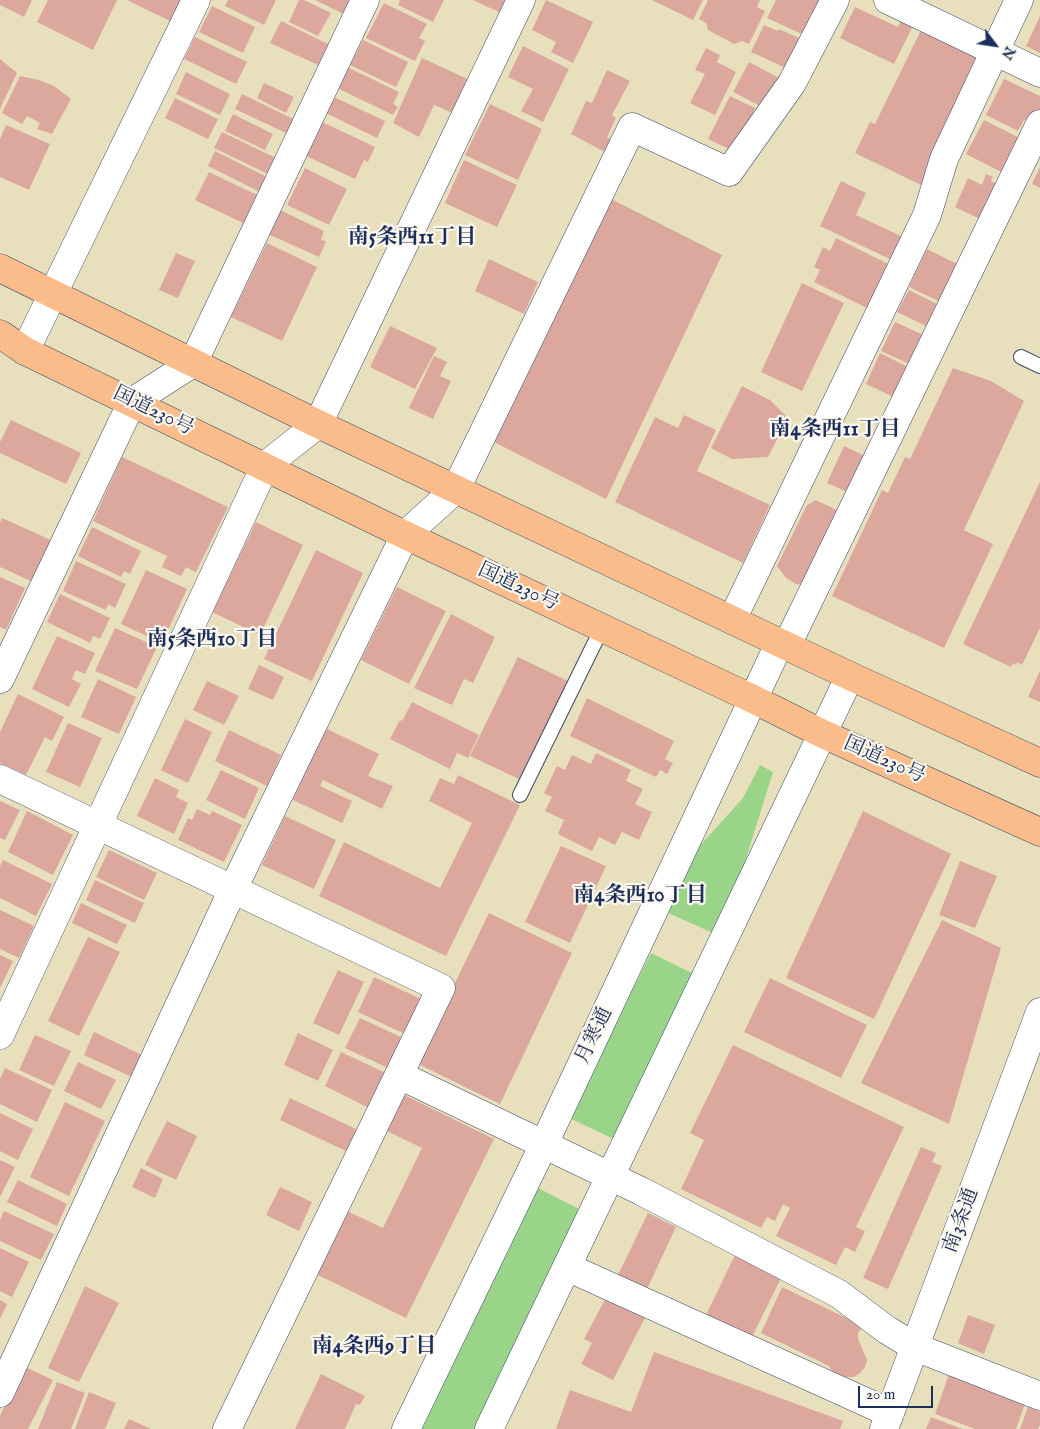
<!DOCTYPE html>
<html>
<head>
<meta charset="utf-8">
<style>
  body { margin:0 }
  #map { position:relative; width:1040px; height:1429px; overflow:hidden; background:#e8e0bc; font-family:"IM FELL English",serif }
  canvas { display:block }
  .north { position:absolute; left:970px; top:20px; width:50px; height:50px; -webkit-text-stroke:4px #fbf7ec; paint-order:stroke; rotate:121deg; font-size:14px; font-weight:700; line-height:20px; text-align:center; color:#1b2f5e }
  .north::after { content:''; display:block; margin:auto; width:18px; height:22px; background:#1b2f5e; clip-path:polygon(50% 0,100% 100%,50% 72%,0 100%) }
  .scale { position:absolute; left:858px; top:1386px; width:75px; height:22px; box-sizing:border-box; border:2px solid #1b2f5e; border-top:0; padding-left:6px; font-size:15px; line-height:18px; white-space:nowrap; color:#1b2f5e; -webkit-text-stroke:4px #fbf7ec; paint-order:stroke }
</style>
</head>
<body>
<div id="map">
<canvas width="1040" height="1429"></canvas>
<div class="north">N</div>
<div class="scale">20 m</div>
</div>
<script>
const context = document.querySelector('canvas').getContext('2d');
context.lineJoin = 'round';
function paint(path, color) {
  context.fillStyle = color;
  context.fill(path, 'evenodd');
}
function shape(rows) {
  const path = new Path2D();
  for (const r of rows) {
    path.moveTo(r[0], r[1]);
    for (let i = 2; i < r.length; i += 2) path.lineTo(r[i], r[i + 1]);
  }
  return path;
}
function trace(path, color, width, dash) {
  context.strokeStyle = color;
  context.lineWidth = width;
  context.lineCap = dash ? 'butt' : 'round';
  context.setLineDash(dash || []);
  context.stroke(path);
}
function label(font, color, halo, rows, align = 'center') {
  context.font = font + ' "IM FELL English","Noto Serif JP",serif';
  context.lineWidth = 4.5;
  context.setLineDash([]);
  context.textBaseline = 'middle';
  context.strokeStyle = halo;
  context.fillStyle = color;
  for (const [text, x, y, turn = 0] of rows) {
    context.save();
    context.translate(x, y);
    context.rotate((+turn || 0) * Math.PI / 180);
    context.textAlign = isNaN(turn) ? turn : align;
    if (halo) context.strokeText(text, 0, 0);
    context.fillText(text, 0, 0);
    context.restore();
  }
}
paint(shape([
  [760,765,773,772,740,878,713,933,666,912,696,850,743,798],
  [651,953,694,974,614,1139,569,1118],
  [538,1188,581,1210,475,1429,422,1429]
]), '#99d488');
paint(shape([
  [0,0,32,0,24,17,0,5],
  [48,0,117,0,93,50,37,22],
  [127,0,187,0,176,24],
  [228,0,276,0,264,25,225,6],
  [299,0,304,0,331,13,318,36,289,22],
  [315,0,354,0,346,15],
  [400,0,444,0,433,22,398,5],
  [473,0,507,0,501,13],
  [546,0,593,22,573,63,551,52,556,42,532,30],
  [652,0,703,0,693,20],
  [708,0,760,0,757,7,765,11,749,44,742,41,734,44,708,30,706,23,699,19],
  [776,0,820,0,804,35,767,18],
  [384,3,427,24,419,38,425,41,415,61,366,38],
  [212,6,255,27,243,53,199,32],
  [855,7,898,27,903,16,915,22,894,64,840,38],
  [1040,16,1040,53,1026,46],
  [281,21,330,45,320,66,270,43],
  [764,25,778,31,779,29,806,41,792,71,751,52],
  [922,28,983,57,921,185,855,153,870,122,875,124],
  [195,37,247,62,236,84,184,59],
  [363,40,408,62,396,87,350,65],
  [523,46,569,69,543,122,521,111,533,89,508,77],
  [706,48,720,55,717,62,736,72,715,115,690,103,705,74,695,70],
  [422,58,472,81,455,114,434,105,419,137,393,123],
  [0,59,17,73,0,109],
  [749,62,783,80,768,110,733,92],
  [347,67,399,92,393,104,398,107,393,115,337,88],
  [607,70,630,81,612,115,616,118,607,137,611,139,605,152,571,134,586,101,592,103],
  [186,72,230,94,220,115,176,94],
  [20,76,39,80,54,86,71,99,52,134,37,129,40,123,27,116,22,124,2,113],
  [1004,79,1040,96,1040,115,1035,125,1024,120,1018,131,986,115],
  [264,83,294,97,286,113,257,98],
  [242,94,295,120,288,134,235,109],
  [730,96,755,108,736,150,729,149,708,139],
  [334,97,385,121,377,138,326,113],
  [175,98,218,119,208,139,165,118],
  [490,104,542,129,518,180,465,155],
  [233,114,273,134,265,150,225,131],
  [984,120,1026,141,1009,176,966,154],
  [320,121,375,147,368,162,364,160,355,179,304,155],
  [6,125,50,144,29,190,0,177,0,139],
  [222,132,276,158,268,174,214,148],
  [215,151,267,177,260,192,208,166],
  [464,160,517,185,497,227,445,203],
  [1040,167,1040,188,1032,184],
  [305,168,347,189,329,225,287,205],
  [209,172,259,196,245,224,195,200],
  [986,174,993,177,991,181,1001,186,984,221,955,207,968,178,982,185],
  [841,181,866,193,856,215,905,238,894,261,820,226],
  [611,199,722,255,606,499,492,441],
  [280,210,324,231,321,239,326,242,319,257,268,234],
  [836,238,890,265,869,309,814,282,820,270,814,267,823,247,830,251],
  [267,243,317,267,282,341,231,317],
  [927,249,965,268,947,305,909,287],
  [176,253,195,261,178,298,159,290],
  [489,259,538,282,524,314,475,291],
  [802,283,844,303,802,391,761,372],
  [909,290,939,305,928,327,897,312],
  [895,322,930,338,916,367,881,351],
  [390,326,437,348,415,389,370,367],
  [880,353,914,370,900,400,866,384],
  [434,356,447,362,440,376,451,381,433,419,409,408],
  [953,368,991,381,1024,401,964,530,993,544,944,648,832,596,882,490,888,493,905,457,910,459],
  [742,386,770,400,788,418,768,457,732,459,711,448],
  [684,415,716,430,697,471,770,505,743,563,615,502,655,417,678,428],
  [11,420,81,453,66,484,0,453,0,442],
  [844,446,871,459,854,495,827,483],
  [122,457,228,507,196,572,186,567,181,576,162,567,167,556,93,521],
  [1040,482,1040,628,1022,665,1017,662,1016,665,1013,663,1011,667,963,644],
  [816,500,843,513,809,585,796,584,786,578,777,566,807,505],
  [2,518,53,541,33,582,0,567,0,523],
  [256,522,303,545,260,635,212,612],
  [92,527,141,551,130,574,124,571,121,577,78,556],
  [316,550,363,573,312,681,264,659],
  [76,561,126,584,115,608,108,604,106,610,63,591],
  [146,570,187,589,162,643,121,624],
  [0,577,25,588,6,630,0,627],
  [397,587,446,611,409,684,361,660],
  [60,594,110,618,100,639,93,636,90,643,47,622],
  [451,614,495,637,473,683,464,679,452,705,414,688],
  [115,628,157,647,137,689,95,671],
  [57,636,95,653,85,674,76,670,72,679,81,684,69,707,32,689],
  [518,657,568,681,521,780,470,756],
  [259,665,284,677,273,700,248,689],
  [1040,671,1040,702,1028,697],
  [98,679,136,697,119,734,81,717],
  [207,681,239,696,224,725,193,710],
  [18,694,64,717,52,741,45,737,26,775,0,763,0,732],
  [587,698,674,741,665,759,673,763,667,774,660,770,656,777,570,736],
  [412,702,479,735,468,758,457,753,450,769,390,739,400,720,402,721],
  [185,719,212,732,188,783,161,770],
  [68,723,102,738,80,787,46,772],
  [325,728,379,754,368,776,393,786,382,809,323,780,320,786,352,801,342,823,293,800],
  [229,730,281,755,267,786,215,761],
  [596,753,631,770,626,781,643,789,635,804,652,812,639,840,622,832,615,845,599,837,592,851,558,834,564,820,545,811,552,797,544,793,557,766,565,770,572,755,591,764],
  [221,770,259,788,245,819,206,800],
  [458,775,520,805,446,956,319,896,344,842,440,888,472,823,429,801,440,778,454,784],
  [155,778,179,790,176,797,188,803,174,834,137,816],
  [0,801,20,810,5,840,0,838],
  [197,809,210,815,212,811,242,825,224,862,178,840,188,818,192,820],
  [27,811,73,835,53,875,8,852],
  [863,811,951,854,874,1019,786,978],
  [285,816,336,840,314,889,262,865],
  [561,846,606,866,570,943,525,922],
  [109,850,157,873,144,900,96,877],
  [3,860,52,884,36,916,0,898,0,866],
  [960,861,997,876,975,928,939,915],
  [95,880,144,903,135,923,86,900],
  [81,903,127,925,117,944,72,923],
  [0,910,34,926,19,958,0,949],
  [489,913,572,953,500,1104,416,1063],
  [942,920,1001,948,949,1124,861,1083],
  [88,937,120,952,79,1036,48,1021],
  [0,955,13,961,0,988],
  [338,970,364,982,339,1035,313,1023],
  [374,977,423,1000,407,1035,358,1012],
  [770,978,867,1025,841,1078,744,1032],
  [360,1018,403,1038,388,1068,345,1048],
  [94,1032,144,1056,134,1078,84,1055],
  [298,1033,333,1050,318,1081,284,1065],
  [35,1035,71,1051,54,1086,19,1070],
  [733,1045,904,1127,856,1227,865,1231,855,1252,845,1247,836,1265,776,1236,790,1208,783,1204,775,1221,767,1217,761,1228,681,1189,704,1140,690,1133],
  [341,1052,386,1073,369,1108,325,1086],
  [78,1062,116,1080,101,1109,64,1091],
  [5,1068,52,1090,37,1122,0,1104,0,1079],
  [400,1093,494,1139,406,1318,316,1274,347,1211,383,1228,422,1148,383,1129],
  [290,1098,358,1130,348,1152,280,1120],
  [65,1102,105,1121,69,1196,30,1177],
  [0,1113,33,1129,18,1160,0,1151],
  [167,1121,197,1136,176,1180,145,1165],
  [921,1147,936,1153,932,1162,942,1166,888,1289,863,1278],
  [0,1160,15,1167,0,1197],
  [141,1168,163,1179,155,1198,132,1187],
  [18,1180,67,1204,57,1226,7,1202],
  [280,1187,312,1202,299,1231,266,1215],
  [4,1211,54,1234,41,1260,0,1241,0,1220],
  [648,1213,676,1227,647,1289,618,1275],
  [0,1248,29,1262,12,1297,0,1291],
  [736,1253,782,1276,752,1337,706,1315],
  [85,1286,119,1303,79,1382,48,1368],
  [782,1287,863,1326,858,1333,858,1339,867,1360,865,1367,860,1373,854,1377,842,1377,833,1373,829,1366,761,1333],
  [610,1290,649,1310,613,1380,581,1364,592,1343,584,1339],
  [0,1300,7,1304,0,1319],
  [968,1315,995,1325,984,1354,958,1343],
  [654,1352,843,1421,840,1429,556,1429,570,1390,631,1412],
  [23,1366,53,1380,28,1429,0,1429,0,1416],
  [321,1374,365,1396,360,1405,356,1404,345,1429,295,1429],
  [949,1374,1025,1404,1016,1429,975,1429,935,1414],
  [57,1382,85,1393,71,1429,38,1429],
  [89,1392,116,1403,105,1429,75,1429],
  [1028,1407,1040,1412,1040,1425,1038,1429,1020,1429],
  [931,1417,962,1429,926,1429],
  [129,1419,151,1429,124,1429]
]), '#dca89d');
const service = shape([
  [1021,357,1040,366],
  [520,795,602,628]
]);
const minor = shape([
  [888,0,1040,73],
  [25,351,196,0],
  [732,620,927,215,944,159,1019,0],
  [787,645,1040,124],
  [0,679,132,402,193,363,365,0],
  [0,779,441,988,227,1429],
  [0,1035,265,466,318,424,521,0],
  [399,1075,641,1191,839,1294,887,1330,915,1347,1040,1396],
  [567,1267,890,1413],
  [0,1393,233,889,405,535,456,489,632,127,729,172,792,83,835,0]
]);
const tertiary = shape([
  [406,1429,544,1144,780,642],
  [489,1429,850,676],
  [884,1429,1040,1012]
]);
const trunk = shape([
  [0,268,318,424,850,676,1040,763],
  [0,334,25,351,405,535,753,699,823,734,1040,832]
]);
trace(service, '#3a4a6c', 16);
trace(minor, '#3a4a6c', 29);
trace(tertiary, '#3a4a6c', 29);
trace(trunk, '#3a4a6c', 29);
trace(service, '#fff', 14);
trace(minor, '#fff', 28);
trace(tertiary, '#fff', 28);
trace(trunk, '#f9bc8a', 28);
label('20px', '#1b2f5e', '#fbf7ec', [
  ["国道230号",153,412,26],
  ["国道230号",518,588,25],
  ["国道230号",884,761,24],
  ["月寒通",595,1036,-65],
  ["南3条通",962,1221,-70]
]);
label('bold 21px', '#1b2f5e', '#fbf7ec', [
  ["南5条西11丁目",412,239],
  ["南4条西11丁目",835,431],
  ["南5条西10丁目",212,641],
  ["南4条西10丁目",640,897],
  ["南4条西9丁目",374,1348]
]);
</script>
</body>
</html>
